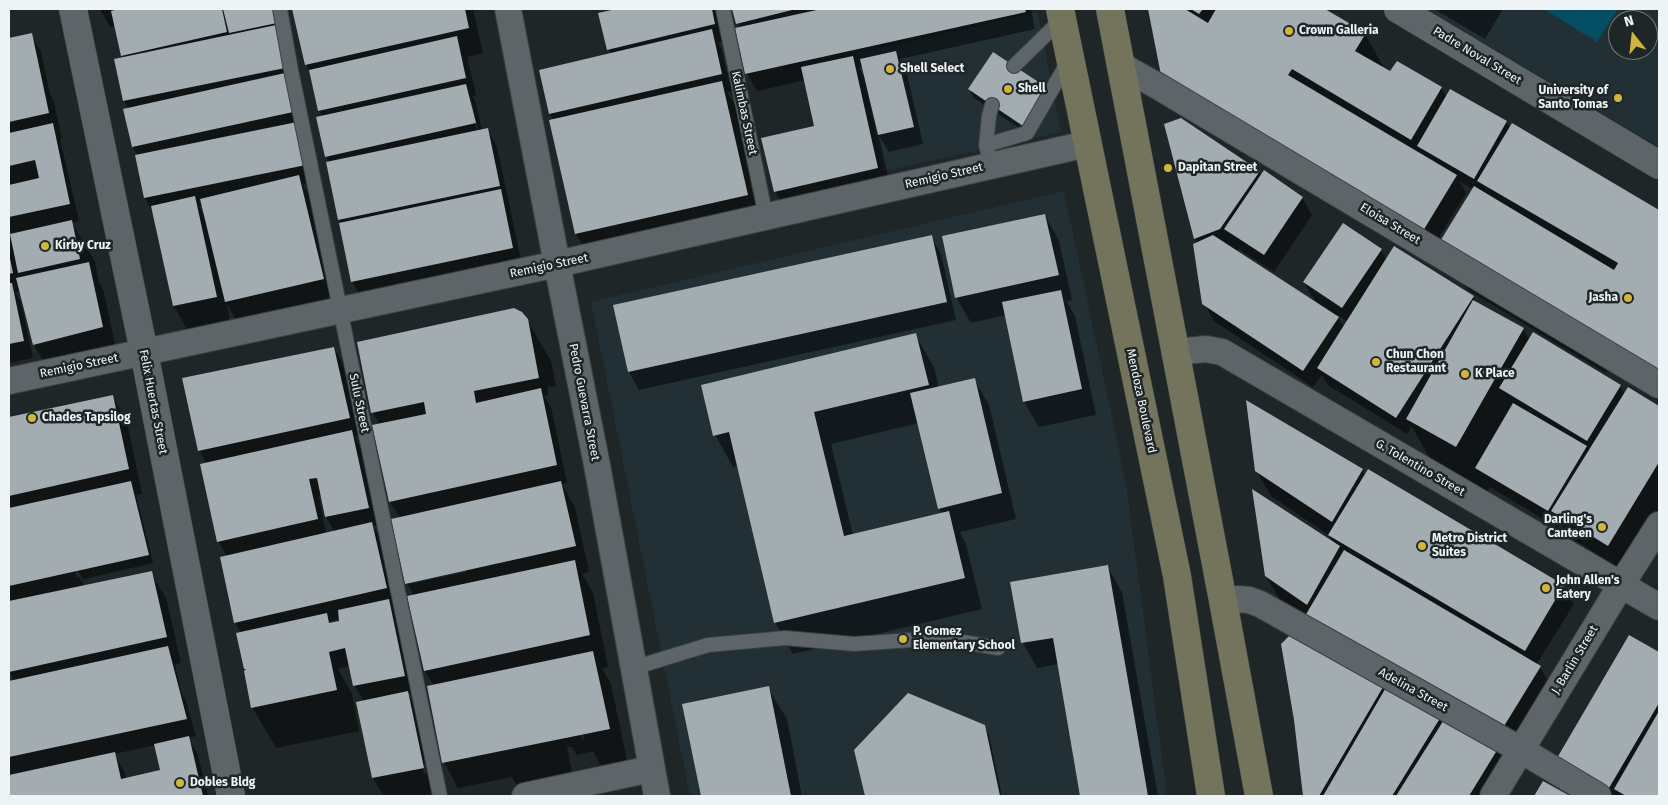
<!DOCTYPE html>
<html>
<head>
<meta charset="utf-8">
<style>
  body { margin:0 }
  #map { position:relative; width:1668px; height:805px; overflow:hidden; background:#1e2628; font-family:"Fira Sans",sans-serif }
  canvas { display:block }
  .frame { position:absolute; inset:0; border:10px solid #eff4f6; pointer-events:none }
  .north { position:absolute; left:1608px; top:10px; width:50px; height:50px; box-sizing:border-box; background:#1e2628; border:1px solid #72787a; border-radius:50%; rotate:344deg; font-size:14px; font-weight:700; line-height:20px; text-align:center; color:#eff4f6 }
  .north::after { content:''; display:block; margin:auto; width:18px; height:22px; background:#d2b736; clip-path:polygon(50% 0,100% 100%,50% 72%,0 100%) }
</style>
</head>
<body>
<div id="map">
<canvas width="1668" height="805"></canvas>
<div class="frame"></div>
<div class="north">N</div>
</div>
<script>
const context = document.querySelector('canvas').getContext('2d');
context.lineJoin = 'round';
function paint(path, color) {
  context.fillStyle = color;
  context.fill(path, 'evenodd');
}
function shape(rows) {
  const path = new Path2D();
  for (const r of rows) {
    path.moveTo(r[0], r[1]);
    for (let i = 2; i < r.length; i += 2) path.lineTo(r[i], r[i + 1]);
  }
  return path;
}
function trace(path, color, width, dash) {
  context.strokeStyle = color;
  context.lineWidth = width;
  context.lineCap = dash ? 'butt' : 'round';
  context.setLineDash(dash || []);
  context.stroke(path);
}
function label(font, color, halo, rows, align = 'center') {
  context.font = font + ' "Fira Sans",sans-serif';
  context.lineWidth = 5;
  context.setLineDash([]);
  context.textBaseline = 'middle';
  context.strokeStyle = halo;
  context.fillStyle = color;
  for (const [text, x, y, turn = 0] of rows) {
    context.save();
    context.translate(x, y);
    context.rotate((+turn || 0) * Math.PI / 180);
    context.textAlign = isNaN(turn) ? turn : align;
    if (halo) context.strokeText(text, 0, 0);
    context.fillText(text, 0, 0);
    context.restore();
  }
}
paint(shape([
  [1426,9,1659,9,1659,147],
  [1618,20,1648,20,1648,50,1618,50],
  [1037,12,1061,132,884,171,857,54],
  [1064,191,1126,483,1167,796,690,796,591,302]
]), '#223035');
paint(shape([
  [1544,9,1618,9,1597,42]
]), '#034e62');
paint(shape([
  [100,9,279,9,315,182,303,185,314,202,338,304,240,327,227,304,230,322,188,331,174,306,154,214,145,198,136,156,138,156,133,147,125,110,129,109,124,101,124,58,116,26,110,27],
  [199,206,203,206,205,217],
  [293,9,473,9,483,53,467,57,476,95,472,96,476,103,482,130,487,129,497,147,522,265,362,299,352,281,342,224,339,220,327,163,330,163,326,156,323,117,319,110,311,74,306,64],
  [470,102,472,102,478,129,476,129],
  [609,9,717,9,725,41,718,43,721,48,732,91,727,92,740,114,766,227,595,266,576,234,551,121,554,121,550,114,540,71,611,54,609,49,611,11],
  [733,9,1031,9,1035,29,900,59,906,70,923,144,889,152,879,136,892,194,790,217,775,191,816,127,805,80,757,91,747,74,740,28],
  [864,67,866,79,859,68],
  [1149,9,1323,9,1365,34,1383,66,1382,68,1391,73,1397,62,1441,88,1446,97,1450,90,1506,122,1510,128,1607,181,1659,212,1659,401,1608,370,1606,373,1468,290,1440,243,1473,189,1459,181,1466,193,1433,247,1163,75],
  [1434,9,1503,9,1485,39],
  [31,35,41,52,50,94,54,102,62,139,60,139,79,221,72,223,95,262,99,283,103,289,117,353,49,370,34,345,21,291,15,292,21,302,33,358,9,363,9,238,13,245,11,236,9,236,9,39],
  [994,53,1028,134,974,98,969,89],
  [1259,172,1262,176,1302,198,1312,215,1274,272,1239,249,1237,251,1316,303,1304,282,1381,250,1386,260,1473,297,1477,303,1523,329,1530,341,1534,334,1620,386,1625,394,1629,388,1659,407,1659,511,1623,570,1568,536,1561,524,1558,528,1490,487,1485,496,1436,469,1412,427,1407,434,1328,385,1322,375,1313,387,1214,321,1204,303,1198,243,1195,239],
  [1336,314,1348,322,1344,327,1340,321],
  [1045,215,1059,241,1072,300,1067,302,1075,316,1096,415,1039,427,1024,402,1006,315,971,323,956,297],
  [931,236,941,254,956,320,639,390,629,372,614,306],
  [527,320,551,361,556,386,547,387,548,395,544,396,551,407,567,483,562,484,575,508,589,572,582,574,593,593,608,667,602,668,611,684,627,761,601,766,593,751,577,755,572,747,567,747,574,782,521,793,512,777,458,788,444,762,434,686,425,671,409,597,414,596,407,583,400,518,390,502,380,425,373,413],
  [465,570,466,572,410,584,410,581],
  [580,732,583,732,584,740,582,741],
  [915,335,934,367,939,388,974,379,989,405,1016,519,960,532,966,544,982,609,793,654,775,622,738,466,733,467,715,435],
  [919,423,939,508,942,513,853,535,831,444],
  [334,348,344,366,359,436,355,437,362,449,378,525,373,526,386,549,414,693,408,694,426,724,438,793,421,796,384,796,373,778,364,701,355,686,350,666,338,669,352,694,359,731,276,748,252,707,245,669,241,633,235,622,227,556,218,541,207,464,199,450],
  [319,496,322,496,326,517,335,532,326,534],
  [340,619,341,622,332,624,330,621],
  [422,764,425,764,427,773,424,774],
  [112,396,127,422,142,494,136,495,153,563,84,579,85,582,78,571,66,515,73,566,77,578,79,577,87,591,151,573,166,598,181,663,175,664,181,692,186,701,196,736,188,738,198,755,208,796,9,796,9,682,14,681,9,669,9,419],
  [156,745,162,771,126,779,124,771,114,754],
  [1256,470,1362,470,1365,476,1465,528,1563,586,1574,604,1536,665,1540,667,1550,685,1512,748,1281,602,1266,576,1336,545,1330,536,1271,496],
  [1107,566,1122,592,1158,796,1082,796,1059,664,1037,668,1023,643,1012,584],
  [1294,633,1499,748,1513,774,1499,796,1305,796,1295,720],
  [1629,636,1659,654,1659,796,1605,796],
  [768,688,787,719,802,796,702,796,684,705],
  [984,726,989,735,1002,796,866,796,855,751]
]), '#0007');
paint(shape([
  [119,9,222,9,227,32,121,56,111,11],
  [223,9,273,9,277,23,229,33],
  [292,9,465,9,469,28,305,65],
  [616,9,712,9,715,24,607,50,598,13],
  [732,9,796,9,736,24],
  [821,9,1025,9,1026,12,745,74,735,28],
  [1148,9,1185,9,1208,23,1216,9,1325,9,1366,33,1355,51,1390,71,1397,61,1442,87,1411,140,1292,69,1288,75,1457,175,1423,231,1161,75],
  [1191,9,1203,9,1199,14],
  [276,25,285,68,123,101,114,59],
  [712,29,722,74,549,114,539,70],
  [32,33,49,113,9,122,9,38],
  [457,36,466,78,318,111,309,70],
  [896,51,914,127,878,135,860,59],
  [993,52,1049,89,1023,126,968,89],
  [853,56,878,168,774,192,761,138,814,126,801,67],
  [285,73,293,112,132,147,123,109],
  [722,81,748,195,575,234,549,120],
  [466,84,476,123,325,157,316,117],
  [1450,89,1507,121,1474,179,1417,146],
  [1181,118,1260,171,1220,229,1194,239,1164,124],
  [297,122,306,165,144,198,135,155],
  [53,123,70,204,9,217,9,185,39,178,35,160,9,166,9,133],
  [1512,123,1659,210,1659,375,1439,243,1474,186,1614,270,1618,263,1477,181],
  [488,128,500,186,338,220,326,162],
  [1264,170,1303,197,1264,255,1224,229],
  [299,175,324,279,225,302,200,199],
  [501,189,513,248,351,282,339,223],
  [195,196,217,297,173,306,151,206],
  [1045,214,1059,275,955,298,942,236],
  [72,220,80,259,18,273,10,234],
  [1343,223,1382,249,1342,308,1303,282],
  [932,235,947,302,628,372,613,305],
  [1213,235,1339,317,1303,371,1202,304,1193,244],
  [1394,246,1474,296,1396,418,1317,368],
  [9,254,13,273,9,274],
  [89,262,103,327,33,345,16,278],
  [9,283,12,283,24,341,9,344],
  [1061,290,1082,389,1023,402,1002,302],
  [1473,300,1524,328,1456,447,1406,419],
  [514,308,522,312,528,319,539,378,474,391,476,403,541,388,557,465,389,502,372,425,426,414,424,402,371,413,357,342],
  [1533,332,1621,385,1587,441,1499,388],
  [916,333,929,385,814,412,844,536,949,511,965,578,774,623,729,432,713,436,701,385],
  [334,347,350,418,198,451,182,378],
  [975,378,1002,493,938,509,910,393],
  [1628,387,1659,406,1659,462,1608,546,1551,511],
  [113,395,129,469,9,496,9,417],
  [1246,400,1363,469,1332,522,1255,471],
  [1513,403,1587,446,1548,511,1475,468],
  [352,430,369,508,325,517,317,478,309,479,318,519,217,542,200,464],
  [1368,469,1564,585,1525,651,1328,535],
  [131,481,149,555,9,586,9,508],
  [561,481,576,546,405,584,391,519],
  [1252,489,1340,546,1307,605,1265,576],
  [372,522,387,588,234,623,220,557],
  [1344,550,1541,666,1501,731,1305,616],
  [575,560,590,635,424,671,407,596],
  [1108,565,1148,796,1080,796,1053,638,1021,643,1010,582],
  [152,571,167,637,9,672,9,601],
  [389,599,405,676,353,686,345,648,329,652,337,690,251,708,244,671,246,669,244,669,236,633,327,613,329,623,339,621,338,610],
  [1294,631,1386,682,1319,796,1303,796,1294,720,1281,644],
  [1629,635,1659,652,1659,703,1609,788,1557,758],
  [168,646,187,719,9,757,9,681],
  [593,651,610,729,442,763,427,686],
  [1388,684,1442,715,1392,796,1323,796],
  [769,686,791,796,701,796,682,704],
  [408,691,424,768,372,778,356,702],
  [908,693,985,725,1000,796,865,796,854,750],
  [1659,711,1659,796,1626,796,1614,789],
  [1447,715,1499,747,1469,796,1396,796],
  [189,736,203,796,9,796,9,775,115,752,121,779,160,770,154,744],
  [1543,781,1570,796,1534,796]
]), '#a3acb0');
const service = shape([
  [280,9,291,70,440,796],
  [723,9,766,217],
  [1014,66,1062,19],
  [986,145,1027,133,1069,60],
  [988,153,986,145,989,116,992,105],
  [633,668,708,645,785,638,854,644,940,638,998,648]
]);
const minor = shape([
  [508,9,557,264,597,465,657,796],
  [1120,65,1161,88,1659,385],
  [1175,352,1206,349,1222,352,1659,607],
  [9,381,557,264,1087,144],
  [1223,601,1237,599,1249,600,1260,604,1521,750,1598,796],
  [525,796,651,769],
  [1493,796,1621,585,1659,525]
]);
const tertiary = shape([
  [73,9,144,352,231,796],
  [1398,9,1659,165]
]);
const secondary = shape([
  [1060,9,1177,576,1211,796],
  [1110,9,1223,601,1259,796]
]);
trace(service, '#3b4143', 16);
trace(minor, '#3b4143', 28);
trace(tertiary, '#3b4143', 29);
trace(secondary, '#3b4143', 29);
trace(service, '#5d6568', 14);
trace(minor, '#5d6568', 26);
trace(tertiary, '#5d6568', 28);
trace(secondary, '#74745c', 28);
for (const [x, y, r, color] of [
  [1289,31,5,"#d2b736"],
  [890,69,5,"#d2b736"],
  [1008,89,5,"#d2b736"],
  [1618,98,5,"#d2b736"],
  [1168,168,5,"#d2b736"],
  [45,246,5,"#d2b736"],
  [1628,298,5,"#d2b736"],
  [1376,362,5,"#d2b736"],
  [1465,374,5,"#d2b736"],
  [32,418,5,"#d2b736"],
  [1602,527,5,"#d2b736"],
  [1422,546,5,"#d2b736"],
  [1546,588,5,"#d2b736"],
  [903,639,5,"#d2b736"],
  [180,783,5,"#d2b736"]
]) {
  const dot = new Path2D();
  dot.arc(x, y, r, 0, 2 * Math.PI);
  context.fillStyle = color;
  context.fill(dot);
  trace(dot, '#1e2628', 2);
}
label('bold 12px', '#eff4f6', '#1e2628', [
  ["Crown Galleria",1299,31],
  ["Shell Select",900,69],
  ["Shell",1018,89],
  ["University of",1608,91,"right"],
  ["Santo Tomas",1608,105,"right"],
  ["Dapitan Street",1178,168],
  ["Kirby Cruz",55,246],
  ["Jasha",1618,298,"right"],
  ["Chun Chon",1386,355],
  ["Restaurant",1386,369],
  ["K Place",1475,374],
  ["Chades Tapsilog",42,418],
  ["Darling's",1592,520,"right"],
  ["Canteen",1592,534,"right"],
  ["Metro District",1432,539],
  ["Suites",1432,553],
  ["John Allen's",1556,581],
  ["Eatery",1556,595],
  ["P. Gomez",913,632],
  ["Elementary School",913,646],
  ["Dobles Bldg",190,783]
], 'left');
label('12px', '#eff4f6', '#1e2628', [
  ["Padre Noval Street",1477,56,31],
  ["Kalimbas Street",744,113,78],
  ["Remigio Street",944,176,-13],
  ["Eloisa Street",1390,224,31],
  ["Remigio Street",549,266,-12],
  ["Remigio Street",79,366,-12],
  ["Mendoza Boulevard",1141,401,78],
  ["Felix Huertas Street",153,402,79],
  ["Pedro Guevarra Street",584,402,79],
  ["Sulu Street",359,403,78],
  ["G. Tolentino Street",1420,468,30],
  ["J. Barlin Street",1575,660,-59],
  ["Adelina Street",1413,690,29]
]);
</script>
</body>
</html>
